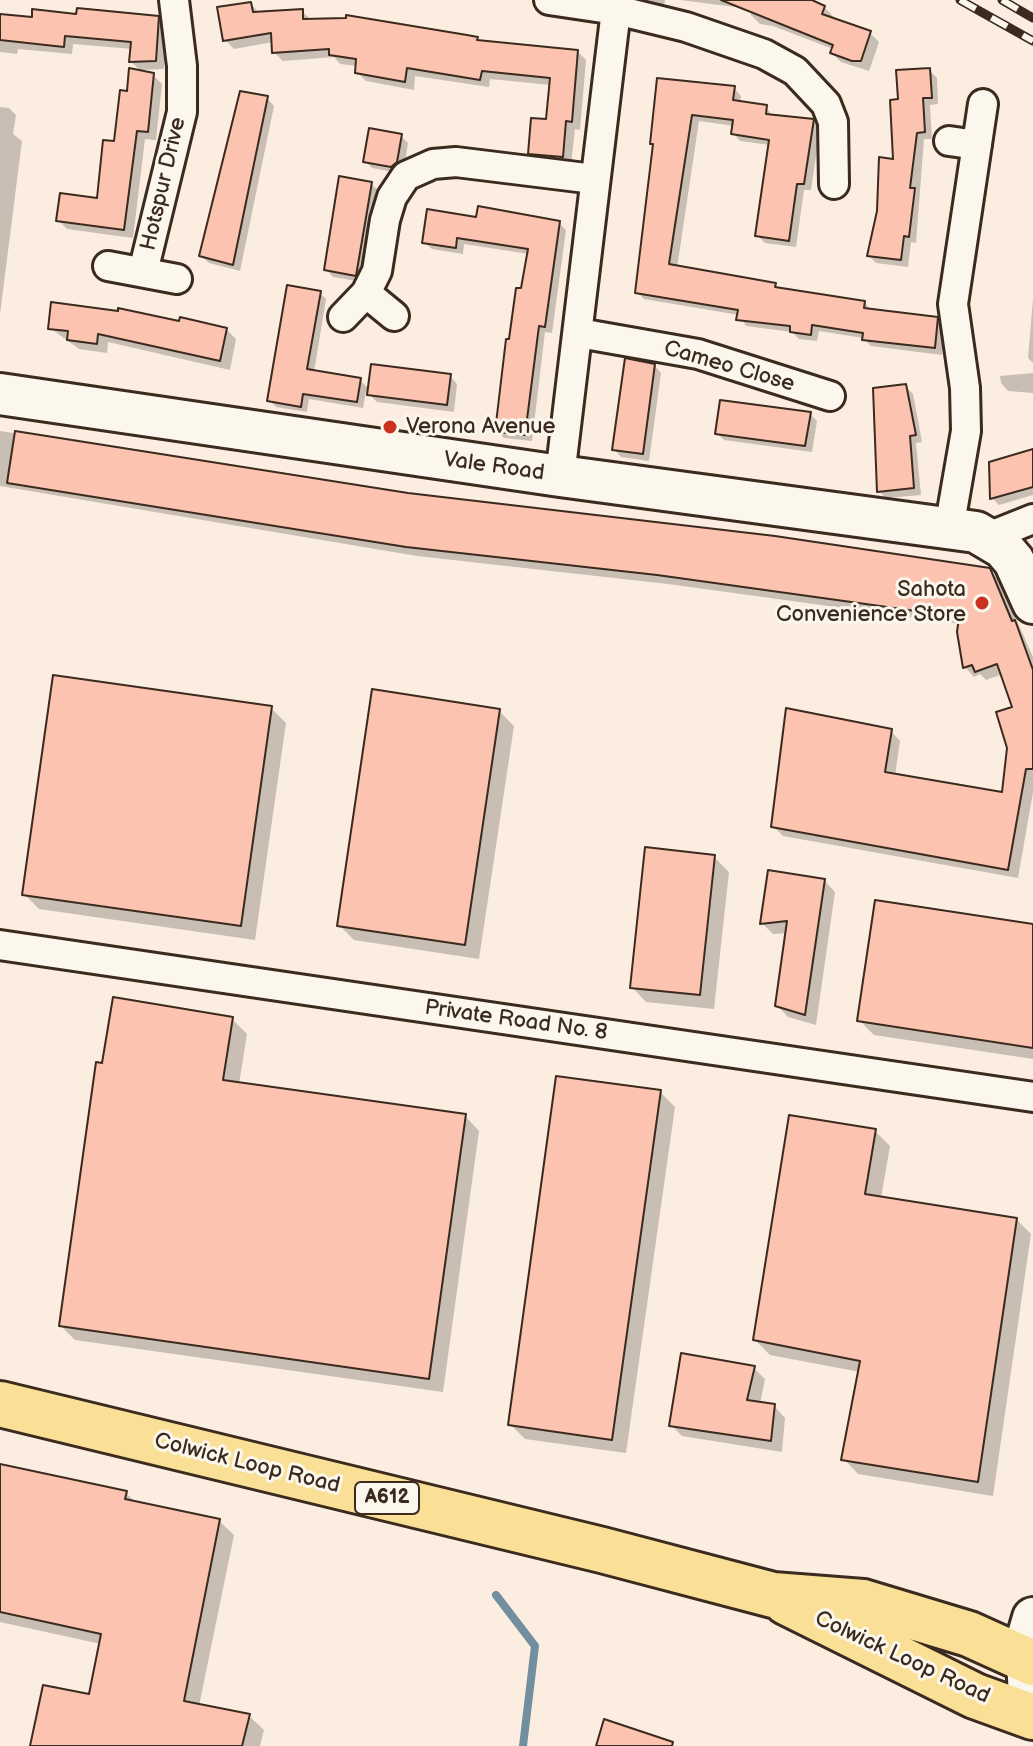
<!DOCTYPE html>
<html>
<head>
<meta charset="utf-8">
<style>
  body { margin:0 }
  canvas { display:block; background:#fbede0 }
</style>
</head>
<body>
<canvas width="1033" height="1746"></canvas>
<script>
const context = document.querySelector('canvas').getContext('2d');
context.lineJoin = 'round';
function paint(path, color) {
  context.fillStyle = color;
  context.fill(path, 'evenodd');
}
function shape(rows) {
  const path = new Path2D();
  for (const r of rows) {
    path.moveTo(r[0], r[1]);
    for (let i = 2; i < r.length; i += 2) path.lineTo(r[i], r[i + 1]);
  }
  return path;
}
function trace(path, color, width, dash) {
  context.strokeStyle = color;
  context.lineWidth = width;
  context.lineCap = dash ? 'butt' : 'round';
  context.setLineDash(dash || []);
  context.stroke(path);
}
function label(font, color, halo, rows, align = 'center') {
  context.font = font + ' "Balsamiq Sans",sans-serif';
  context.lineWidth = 6;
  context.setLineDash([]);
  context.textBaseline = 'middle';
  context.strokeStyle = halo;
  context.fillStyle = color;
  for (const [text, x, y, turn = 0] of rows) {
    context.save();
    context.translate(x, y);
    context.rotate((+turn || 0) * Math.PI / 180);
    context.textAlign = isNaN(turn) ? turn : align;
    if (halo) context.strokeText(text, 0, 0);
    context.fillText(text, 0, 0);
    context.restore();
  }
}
paint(shape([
  [636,0,665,0,664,5],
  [680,0,807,0,824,7,833,16,832,20,870,33,879,42,869,71,841,62,832,53,833,49,773,26,760,24,751,15,751,9],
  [251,4,260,14,302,11,311,20,578,52,586,60,580,130,575,129,571,165,539,162,530,153,547,121,551,85,490,79,489,87,415,76,414,90,366,81,357,72,358,66,340,64,334,57,283,61,274,52,273,42,234,49,225,40],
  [0,16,33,20,78,16,158,18,167,27,164,69,140,70,131,62,133,49,73,44,72,54,18,49,17,54,0,52],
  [930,71,937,78,938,104,930,105,932,139,924,139,916,243,911,242,908,267,876,263,869,256,895,161,900,101],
  [153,75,162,84,156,140,145,139,133,238,67,229,58,220,98,201,129,93],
  [659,80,734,88,741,96,740,103,766,107,773,117,813,121,820,129,811,190,804,190,796,247,765,243,757,235,770,145,740,141,733,133,734,126,699,121,677,268,775,285,781,290,864,302,872,311,937,319,944,326,942,355,871,346,863,338,819,331,817,341,799,339,792,332,746,326,739,315,644,299,637,292,655,146,652,143],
  [267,98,274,106,240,271,209,263,201,256],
  [0,107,9,108,16,115,13,134,22,141,0,314],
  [401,136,408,143,404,169,399,173,372,168,365,161],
  [371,184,379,191,363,282,333,277,326,269],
  [478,219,559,223,566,230,552,333,545,332,532,441,504,438,497,431,529,254,464,244,463,254,432,249,424,242],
  [320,293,326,299,314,372,360,380,370,390,450,376,457,384,454,412,377,402,366,391,363,408,309,399,307,412,276,407,269,400],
  [1033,299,1033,363,1028,358],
  [180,324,226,329,236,339,230,370,108,342,107,353,79,349,50,328],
  [654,365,661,373,649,461,621,457,614,449],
  [1033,373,1033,393,1008,391,1001,383,1000,376],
  [905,386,913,394,922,442,916,443,921,495,886,498,879,491],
  [810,414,817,421,812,452,724,440,717,433],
  [0,431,408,495,989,570,999,580,1033,657,1033,792,1018,878,783,836,773,826,891,731,900,741,895,776,1003,794,1015,708,1003,674,986,680,980,674,974,677,965,667,960,624,668,584,417,556,0,486],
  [1033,451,1033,495,999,505,992,498],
  [271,708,286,723,255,940,39,909,24,894],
  [499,711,514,726,479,959,354,940,339,925],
  [714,857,729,872,714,1009,646,1002,632,987],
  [824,880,835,892,816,1025,788,1017,777,1005,787,933,773,934,762,923],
  [1033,926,1033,1059,874,1035,859,1020],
  [232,1019,247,1034,239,1084,465,1116,479,1131,443,1392,75,1340,61,1326,104,1065],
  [660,1092,675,1107,626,1453,525,1439,510,1424],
  [875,1131,890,1146,881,1198,1016,1219,1031,1234,993,1496,858,1474,844,1459,860,1372,770,1355,755,1340],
  [754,1368,765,1379,760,1404,774,1406,785,1418,782,1452,682,1436,671,1425],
  [0,1466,126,1493,137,1504,219,1521,234,1535,199,1706,249,1716,264,1730,260,1746,32,1746,91,1697,101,1644,0,1622]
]), '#0003');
trace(shape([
  [496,1595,535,1646,523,1746]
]), '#728fa0', 8);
const building = shape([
  [721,0,812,0,825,6,822,14,871,31,861,61,852,61,830,53,833,45,721,0],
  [251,2,253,12,303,9,303,19,346,18,346,15,467,35,478,37,477,40,578,50,572,122,566,121,563,157,528,154,531,118,546,119,550,78,482,71,480,80,407,68,405,82,355,73,356,59,329,55,329,49,272,53,271,33,223,41,217,7,251,2],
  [77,8,159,16,156,61,129,62,131,42,65,36,64,47,0,40,0,14,32,17,32,9,76,14,77,8],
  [129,68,154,73,148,132,137,131,124,230,56,221,60,193,97,198,103,140,114,141,120,90,127,91,129,68],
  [930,68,932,98,923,98,925,132,917,133,910,188,915,188,909,237,904,236,901,260,867,256,877,211,879,157,893,159,890,100,898,99,896,70,930,68],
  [657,78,735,86,733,100,767,105,766,114,814,119,804,184,797,184,789,241,755,236,769,140,731,134,733,120,692,115,669,264,776,283,775,287,865,301,864,308,938,317,935,348,862,340,863,333,812,325,811,335,790,332,790,326,736,320,738,310,635,293,653,144,650,144,657,78],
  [240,91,268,96,233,265,199,256,240,91],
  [369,128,402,134,397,162,391,167,363,162,369,128],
  [339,176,372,182,356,276,324,270,339,176],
  [478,206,560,221,545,327,539,326,525,435,495,432,506,339,509,339,516,288,521,288,528,249,457,238,456,248,422,243,427,209,476,217,478,206],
  [287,285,321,291,307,369,361,378,357,402,303,394,301,407,267,401,287,285],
  [51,302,118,311,118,308,179,321,180,317,227,328,220,361,98,334,97,344,67,340,68,331,48,329,51,302],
  [625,358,655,364,643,454,612,450,625,358],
  [371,364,451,374,447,405,367,395,371,364],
  [906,384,916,435,910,436,914,488,877,492,873,388,906,384],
  [720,400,811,412,805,446,715,434,720,400],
  [15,431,408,493,775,536,990,568,1012,621,1015,620,1033,670,1033,769,1026,769,1008,870,771,827,786,708,892,729,885,772,1002,792,1007,748,996,712,1012,707,997,664,975,672,972,665,963,668,957,632,959,617,657,575,406,547,7,483,15,431],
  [1033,449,1033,487,990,499,989,462,1033,449],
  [53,675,272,706,241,926,22,895,53,675],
  [372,689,500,709,465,945,337,926,372,689],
  [645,847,715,855,700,995,630,988,645,847],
  [768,870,825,879,805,1015,775,1006,787,921,760,924,768,870],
  [875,900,1033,924,1033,1048,857,1021,875,900],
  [113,997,233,1017,223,1080,466,1114,429,1379,59,1326,96,1062,102,1063,113,997],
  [556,1076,661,1090,612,1440,508,1425,556,1076],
  [789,1115,876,1129,865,1194,1017,1218,978,1482,841,1460,860,1361,753,1340,789,1115],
  [681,1353,755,1366,747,1400,775,1404,771,1441,669,1426,681,1353],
  [0,1464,127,1491,125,1499,220,1519,184,1701,250,1714,242,1746,30,1746,43,1685,89,1694,101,1634,0,1612,0,1464],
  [604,1719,673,1742,672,1746,596,1746,604,1719]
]);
paint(building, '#fcc3b1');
trace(building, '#3b2a1e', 2);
const street = shape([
  [549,0,616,10,686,27,764,54,795,71,826,104,833,122,834,184],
  [949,141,977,145],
  [108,266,177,279],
  [143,272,182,112,182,66,174,0],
  [366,293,394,316],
  [343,317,366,293,377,271,385,220,392,197,406,176,433,164,456,162,594,179],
  [579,333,698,354,830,396],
  [560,476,616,10],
  [949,529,966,431,965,388,953,304,983,104],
  [988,537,1033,519],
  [0,945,1033,1097]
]);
const secondary = shape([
  [0,394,560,476,976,532,1003,548,1014,561,1033,603],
  [1030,1715,1026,1642,1033,1618]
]);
const primary = shape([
  [0,1404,602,1550,773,1595,863,1602,969,1634,1033,1663],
  [786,1602,975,1696,1033,1717]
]);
trace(street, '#3b2a1e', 34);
trace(secondary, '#3b2a1e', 46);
trace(primary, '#3b2a1e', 50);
trace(street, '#fbf7ec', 28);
trace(secondary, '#fbf7ec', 40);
trace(primary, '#fadf96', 44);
const rail = shape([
  [960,0,1033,41],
  [1002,0,1033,18]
]);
trace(rail, '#3b2a1e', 9);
trace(rail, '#fbf7ec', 6, [18]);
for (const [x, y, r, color] of [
  [390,427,8,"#c8321e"],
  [982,603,8,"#c8321e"]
]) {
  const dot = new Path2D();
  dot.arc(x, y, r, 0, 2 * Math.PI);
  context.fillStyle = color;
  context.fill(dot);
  trace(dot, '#fbf7ec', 3);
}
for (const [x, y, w] of [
  [387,1498,64]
]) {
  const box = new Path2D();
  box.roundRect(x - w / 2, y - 16, w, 32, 6);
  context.fillStyle = '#fbf7ec';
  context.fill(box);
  trace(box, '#3b2a1e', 2);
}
label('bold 20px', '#3b2a1e', null, [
  ["A612",387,1498]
]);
label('22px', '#3b2a1e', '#fbf7ec', [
  ["Hotspur Drive",164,184,-77],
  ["Cameo Close",729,367,16],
  ["Vale Road",494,467,8],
  ["Private Road No. 8",516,1021,8],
  ["Colwick Loop Road",247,1464,14],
  ["Colwick Loop Road",902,1658,25]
]);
label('22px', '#3b2a1e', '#fbf7ec', [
  ["Verona Avenue",406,427],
  ["Sahota",966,590,"right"],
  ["Convenience Store",966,615,"right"]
], 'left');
</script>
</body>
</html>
